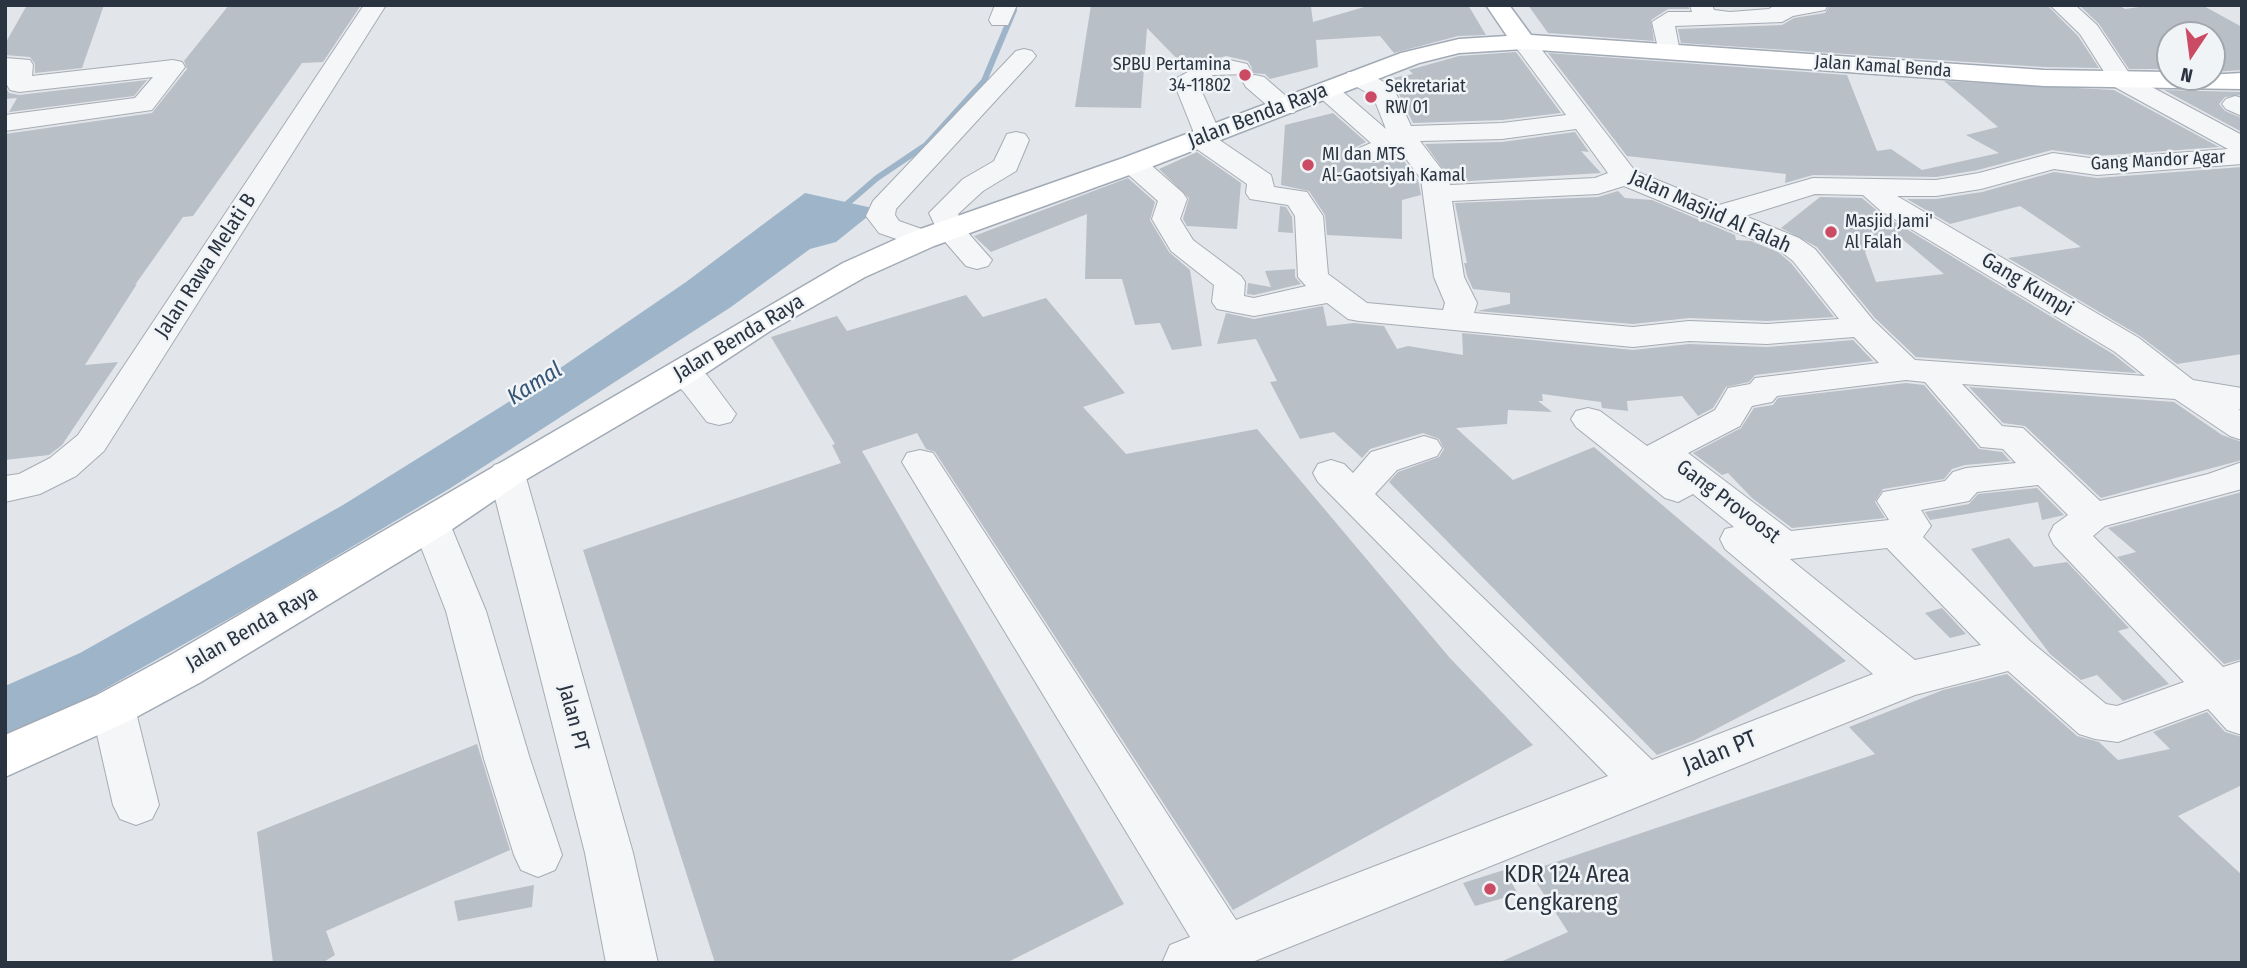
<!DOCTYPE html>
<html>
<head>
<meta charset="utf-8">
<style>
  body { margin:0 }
  #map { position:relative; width:2247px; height:968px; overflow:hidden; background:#e2e5ea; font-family:"Fira Sans Condensed",sans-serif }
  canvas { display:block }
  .frame { position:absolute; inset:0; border:7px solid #2a3441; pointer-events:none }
  .north { position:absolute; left:2156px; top:21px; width:70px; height:70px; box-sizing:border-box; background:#f1f4f7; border:2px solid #a1a7ae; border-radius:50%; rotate:193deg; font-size:19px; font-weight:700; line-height:28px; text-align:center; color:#2a3441 }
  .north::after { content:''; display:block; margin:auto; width:24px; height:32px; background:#cb4a64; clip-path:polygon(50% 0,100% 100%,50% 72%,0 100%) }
</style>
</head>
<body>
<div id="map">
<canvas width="2247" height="968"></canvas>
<div class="frame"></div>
<div class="north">N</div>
</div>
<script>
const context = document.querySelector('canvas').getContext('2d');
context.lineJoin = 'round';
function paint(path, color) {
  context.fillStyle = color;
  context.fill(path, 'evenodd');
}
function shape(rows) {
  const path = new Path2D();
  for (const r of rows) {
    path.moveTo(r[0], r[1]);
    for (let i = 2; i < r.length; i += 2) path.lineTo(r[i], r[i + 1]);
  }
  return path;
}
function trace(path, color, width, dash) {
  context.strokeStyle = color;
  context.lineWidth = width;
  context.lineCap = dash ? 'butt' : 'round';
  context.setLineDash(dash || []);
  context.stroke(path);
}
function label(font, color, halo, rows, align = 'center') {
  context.font = font + ' "Fira Sans Condensed",sans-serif';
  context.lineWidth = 5;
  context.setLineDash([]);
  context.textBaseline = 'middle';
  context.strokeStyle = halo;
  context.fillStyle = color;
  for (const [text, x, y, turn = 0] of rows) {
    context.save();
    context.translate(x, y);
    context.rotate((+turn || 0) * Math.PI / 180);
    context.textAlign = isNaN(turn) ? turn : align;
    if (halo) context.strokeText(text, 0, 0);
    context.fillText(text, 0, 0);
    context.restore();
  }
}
paint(shape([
  [805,193,877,209,836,242,810,249,731,307,449,489,271,595,55,717,5,739,5,686,80,653,343,505,531,388,686,282]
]), '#9eb5c9');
trace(shape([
  [841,209,877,178,926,145,984,81,1014,10]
]), '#9eb5c9', 6);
paint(shape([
  [27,5,104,5,82,68,35,73,35,64,30,57,5,55,5,44],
  [229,5,361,5,323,62,302,63,193,216,183,217,135,285,137,284,85,365,118,362,62,445,49,455,5,460,5,134,152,113,187,69,184,61],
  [1091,5,1311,7,1313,22,1371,5,1468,5,1486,35,1458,36,1394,53,1380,36,1316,40,1318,67,1270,79,1265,74,1250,73,1252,68,1248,61,1226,56,1185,67,1147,28,1141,108,1075,107],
  [1528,5,1688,5,1689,9,1668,9,1651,20,1654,41,1548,33],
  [1830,5,2047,5,2078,36,2099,68,2044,67,1681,43,1678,29,1782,25,1794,18,1825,13],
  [2079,5,2118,5,2125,9,2154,5,2202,5,2242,27,2242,70,2212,72,2212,35,2170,35,2170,69,2129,69,2099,24],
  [1516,52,1561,113,1502,120,1413,123,1395,86,1387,79,1413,74,1409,70,1459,56],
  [1548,53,1847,75,1877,151,1891,149,1922,170,1999,153,1966,135,1998,127,1944,81,2114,90,2219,147,2097,156,2052,150,1978,170,1936,177,1813,175,1785,183,1786,174,1627,156],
  [147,80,134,96,9,112,17,98,5,99,5,87,9,93,19,95],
  [2164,90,2242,92,2242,95,2225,97,2219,104,2225,111,2242,118,2242,132],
  [1333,113,1366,142,1356,147,1351,154,1355,162,1376,163,1398,153,1418,180,1421,195,1402,200,1402,239,1327,235,1325,215,1309,191,1281,185,1285,125],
  [1575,132,1589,152,1581,151,1601,173,1452,182,1425,144,1502,142],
  [1197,152,1241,183,1237,229,1187,226,1183,219,1189,198,1159,169],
  [2242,167,2242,354,2177,364,2140,336,2008,258,2081,247,2020,206,1950,224,1907,199,1936,199,1982,192,2054,172,2097,178],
  [1128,178,1155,202,1150,220,1169,252,1190,270,1202,346,1172,350,1160,323,1135,325,1122,279,1085,279,1087,214,991,252,974,236],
  [1618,191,1625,198,1652,200,1735,235,1736,240,1751,241,1778,252,1791,263,1834,317,1767,321,1689,318,1633,324,1477,311,1510,304,1510,293,1473,289,1467,276,1464,263,1467,263,1455,203,1598,197],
  [1820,197,1862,198,1880,213,2113,354,2137,373,1916,357,1875,318,1817,247,1781,228],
  [1882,236,1901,238,1944,274,1876,282,1865,252],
  [1280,206,1286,207,1292,217,1293,233,1278,232],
  [1295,269,1295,277,1301,284,1254,295,1247,294,1248,283,1271,287,1265,271],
  [966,295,983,317,1046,298,1125,393,1083,407,1126,454,1257,429,1449,657,1533,745,1233,910,935,452,926,449,917,433,862,451,1124,904,1006,963,715,963,583,550,841,463,832,445,835,444,771,337,837,316,847,331],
  [1323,306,1327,326,1354,323,1384,326,1397,349,1408,346,1463,355,1462,333,1633,350,1689,344,1767,347,1853,340,1873,361,1755,375,1749,382,1726,387,1713,408,1698,416,1682,396,1627,401,1628,411,1602,408,1601,402,1542,394,1543,401,1538,401,1552,412,1508,410,1507,424,1456,428,1513,480,1594,447,1846,661,1695,740,1657,755,1389,482,1398,472,1439,457,1444,449,1439,439,1423,433,1370,449,1362,458,1334,432,1300,439,1270,382,1277,381,1256,339,1217,344,1226,313,1254,319],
  [1906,383,1924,385,1979,449,2002,452,2010,461,1965,465,1952,469,1944,479,1883,489,1875,502,1885,518,1792,528,1752,498,1728,473,1722,475,1693,453,1741,428,1754,408,1773,405,1778,398],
  [1969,387,2174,402,2222,435,2242,442,2242,460,2101,498,2025,426,2003,423],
  [2037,488,2064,515,2042,520,2038,502,1930,520,1925,512,1969,504,1978,494],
  [2242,492,2242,659,2224,664,2117,557,2136,552,2108,528],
  [2009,538,2034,567,2067,562,2129,628,2118,631,2169,684,2123,701,2097,675,2081,680,2050,654,1971,549],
  [1942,608,1966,634,1950,638,1925,613],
  [2007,674,2077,736,2099,742,2118,760,2170,749,2153,732,2207,712,2225,732,2242,737,2242,785,2178,816,2242,875,2242,963,1498,963,1568,932,1529,871,1875,754,1849,727,1943,690],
  [477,744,510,850,326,931,335,955,322,963,273,963,257,832],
  [1504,870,1518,894,1475,906,1463,883],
  [534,885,532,907,458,921,454,901]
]), '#b9bfc7');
const minor = shape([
  [364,5,386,5,104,451,76,476,40,494,5,502,5,476,19,474,50,458,78,435,364,5],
  [995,5,1017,5,1008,25,992,25,989,20,995,5],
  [1690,5,1712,5,1714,10,1730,12,1769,9,1775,5,1828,5,1825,10,1793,16,1782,22,1675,26,1680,52,1676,57,1660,57,1652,22,1668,12,1692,12,1690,5],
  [2050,5,2075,5,2097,25,2131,76,2242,135,2242,164,2097,175,2054,169,1981,189,1936,196,1897,196,2139,338,2193,380,2242,388,2242,410,2238,409,2242,412,2242,440,2230,436,2175,399,1962,384,2002,426,2023,428,2100,501,2208,474,2242,462,2242,489,2105,526,2093,536,2223,667,2242,661,2242,735,2227,730,2208,709,2118,742,2095,739,2079,734,2008,671,1915,695,1250,963,1162,963,1170,945,1190,937,902,462,907,453,920,450,933,453,1236,920,1608,776,1318,482,1313,473,1318,464,1331,460,1344,464,1353,473,1371,452,1424,436,1437,440,1442,448,1437,456,1397,470,1375,494,1652,760,1873,674,1725,549,1720,539,1725,529,1734,527,1693,494,1678,502,1665,498,1576,427,1571,419,1576,411,1588,408,1600,411,1647,446,1715,410,1728,388,1750,384,1755,378,1879,363,1854,337,1767,344,1689,341,1633,347,1359,321,1348,319,1327,303,1254,316,1217,309,1212,302,1214,285,1171,251,1152,219,1158,201,1123,170,1119,164,1123,158,1143,158,1183,193,1187,199,1180,219,1193,240,1241,276,1245,282,1244,296,1254,298,1306,286,1298,277,1295,216,1288,205,1250,199,1246,193,1247,184,1191,145,1187,139,1194,133,1174,83,1177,78,1206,62,1225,59,1247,64,1250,69,1247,74,1213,75,1199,85,1221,135,1218,139,1271,175,1274,187,1307,192,1323,216,1328,274,1367,303,1443,310,1445,303,1434,277,1421,179,1398,148,1394,154,1375,161,1357,161,1353,155,1357,149,1371,143,1317,95,1314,90,1317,85,1335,85,1386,129,1373,96,1348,82,1345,77,1348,72,1366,72,1393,87,1411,126,1502,123,1566,115,1512,42,1516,37,1532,37,1635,171,1719,205,1813,178,1936,180,1979,173,2053,153,2097,159,2228,149,2113,86,2080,34,2050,5],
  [1576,129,1608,173,1595,178,1450,185,1449,179,1420,141,1502,139,1576,129],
  [1624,186,1779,250,1793,261,1839,319,1767,324,1689,321,1633,327,1474,313,1477,303,1464,277,1452,201,1598,194,1624,186],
  [1815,194,1863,195,1881,211,2115,352,2145,376,1915,360,1873,320,1815,249,1799,238,1745,216,1815,194],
  [1906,380,1925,382,1981,447,2003,449,2016,463,1966,468,1953,472,1945,481,1883,492,1877,501,1889,520,1791,531,1688,453,1740,426,1752,406,1772,402,1777,396,1906,380],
  [2038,485,2068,515,2054,525,2049,535,2054,545,2184,682,2117,706,2106,704,2030,641,1923,537,1931,526,1921,510,1969,501,1977,492,2038,485],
  [1887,548,1981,645,1915,660,1790,559,1887,548],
  [1024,49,1032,51,1036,56,1032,61,896,209,895,215,899,221,933,233,938,239,933,245,923,248,879,233,866,216,873,201,1016,51,1024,49],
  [5,58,30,60,33,65,32,76,173,60,182,62,185,67,152,110,5,131,5,115,135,98,153,77,19,92,10,90,7,85,5,58],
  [1255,75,1264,77,1294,103,1298,108,1294,113,1276,113,1246,87,1243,82,1246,77,1255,75],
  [2235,96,2242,98,2242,116,2226,109,2222,104,2226,99,2235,96],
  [1016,132,1025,134,1029,140,1016,171,983,191,958,214,963,227,992,260,988,266,977,269,966,266,940,236,929,213,963,179,994,161,1007,134,1016,132],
  [682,362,694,366,707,375,736,414,731,422,719,425,707,422,683,391,670,380,665,373,670,366,682,362],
  [507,461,520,465,525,474,633,853,658,963,606,963,585,853,489,474,494,465,507,461],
  [431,510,444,514,450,524,486,611,530,759,562,855,555,870,538,877,521,870,514,855,484,759,446,611,412,524,418,514,431,510],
  [113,690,128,695,135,708,159,805,152,819,136,825,120,819,113,805,91,708,98,695,113,690]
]);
const major = shape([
  [1486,5,1509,5,1531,35,2044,70,2170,72,2170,77,2242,73,2242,89,2044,86,1524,49,1459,53,1419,63,1143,170,934,246,865,277,770,331,694,381,520,483,445,534,201,682,129,721,5,777,5,735,97,695,169,656,843,263,912,232,1123,158,1401,53,1459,39,1507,36,1486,5]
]);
trace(minor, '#a7acb4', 2);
trace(major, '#a1aab5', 3);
paint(minor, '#f4f6f8');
paint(major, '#fff');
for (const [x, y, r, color] of [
  [1245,75,7,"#cb4a64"],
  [1371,97,7,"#cb4a64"],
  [1308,165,7,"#cb4a64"],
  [1831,232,7,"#cb4a64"],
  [1490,889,7,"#cb4a64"]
]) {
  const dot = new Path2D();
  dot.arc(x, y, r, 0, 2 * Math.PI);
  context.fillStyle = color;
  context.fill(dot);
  trace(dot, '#f1f4f7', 2.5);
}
label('18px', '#2a3441', '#f1f4f7', [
  ["SPBU Pertamina",1231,65,"right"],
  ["34-11802",1231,86,"right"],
  ["Sekretariat",1385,87],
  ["RW 01",1385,108],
  ["MI dan MTS",1322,155],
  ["Al-Gaotsiyah Kamal",1322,176],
  ["Masjid Jami'",1845,222],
  ["Al Falah",1845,243]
], 'left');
label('18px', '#2a3441', '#f1f4f7', [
  ["Jalan Kamal Benda",1883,67,4],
  ["Gang Mandor Agar",2158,161,-3]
]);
label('21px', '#2a3441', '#f1f4f7', [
  ["Jalan Benda Raya",1258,116,-21],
  ["Jalan Masjid Al Falah",1710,212,24],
  ["Jalan Rawa Melati B",206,266,-57],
  ["Gang Kumpi",2027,285,31],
  ["Jalan Benda Raya",739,338,-31],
  ["Gang Provoost",1728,502,37],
  ["Jalan Benda Raya",252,629,-30],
  ["Jalan PT",573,718,75]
]);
label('italic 23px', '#355574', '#f1f4f7', [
  ["Kamal",535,384,-32]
]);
label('24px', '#2a3441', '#f1f4f7', [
  ["Jalan PT",1720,753,-22]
]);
label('24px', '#2a3441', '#f1f4f7', [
  ["KDR 124 Area",1504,875],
  ["Cengkareng",1504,903]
], 'left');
</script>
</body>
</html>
